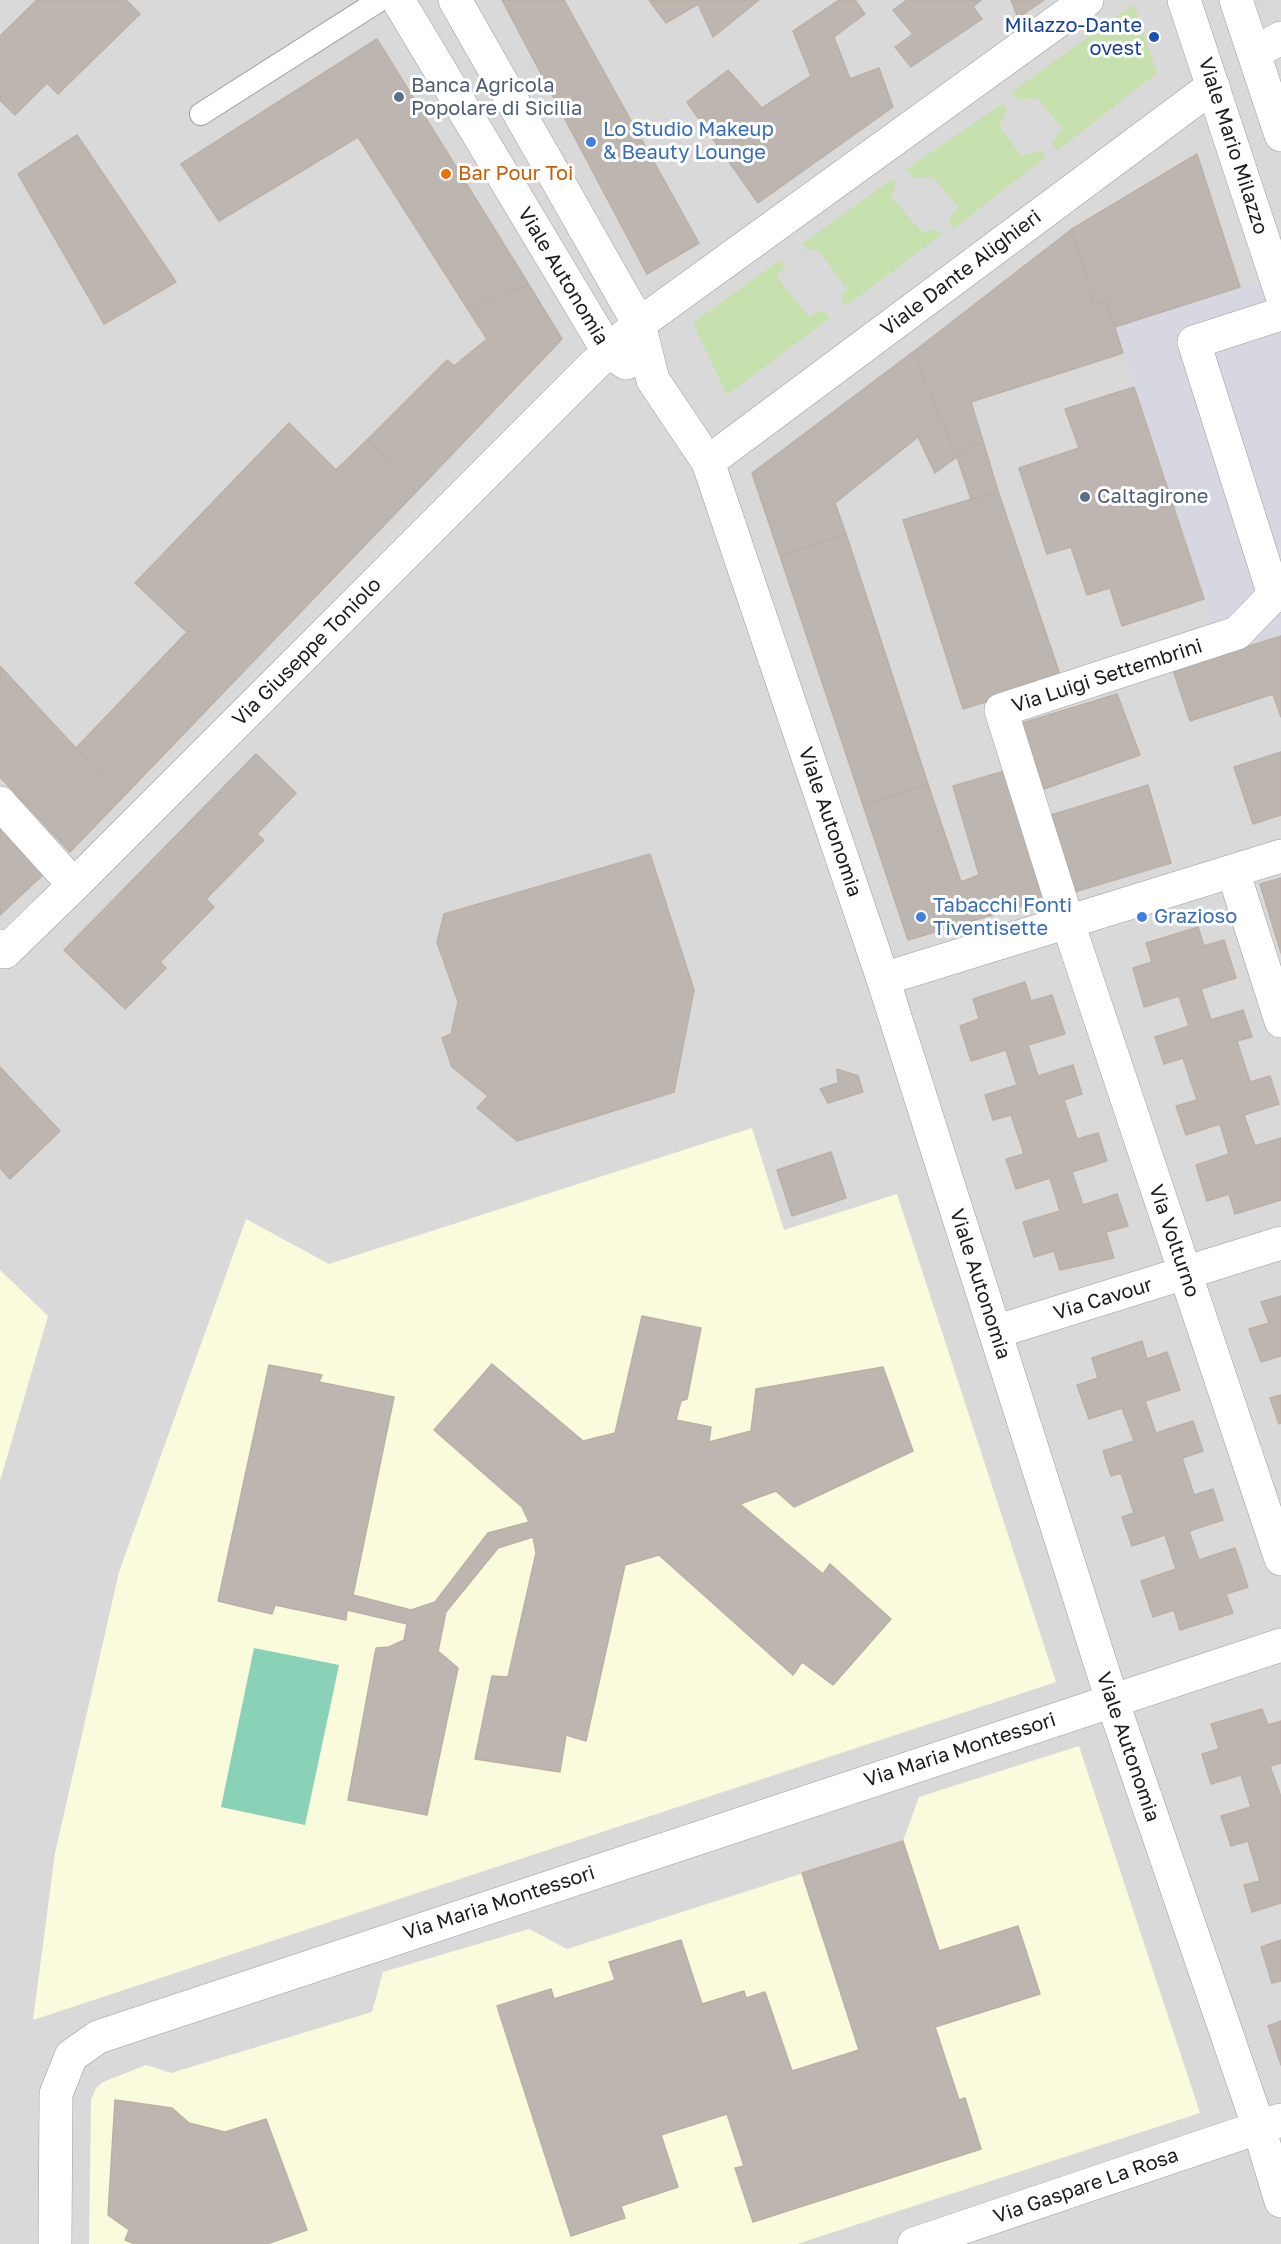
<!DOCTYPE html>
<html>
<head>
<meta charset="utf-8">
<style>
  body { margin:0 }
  canvas { display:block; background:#ece9e3 }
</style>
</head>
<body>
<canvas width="1281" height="2244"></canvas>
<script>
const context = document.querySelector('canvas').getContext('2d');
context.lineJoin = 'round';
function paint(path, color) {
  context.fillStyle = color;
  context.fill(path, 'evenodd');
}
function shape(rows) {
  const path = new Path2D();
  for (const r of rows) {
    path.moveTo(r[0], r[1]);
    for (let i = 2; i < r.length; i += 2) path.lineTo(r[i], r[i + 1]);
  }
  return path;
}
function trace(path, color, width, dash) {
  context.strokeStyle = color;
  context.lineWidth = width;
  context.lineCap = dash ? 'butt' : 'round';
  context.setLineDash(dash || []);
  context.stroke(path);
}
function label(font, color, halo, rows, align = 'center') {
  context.font = font + ' "Golos Text",sans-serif';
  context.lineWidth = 6;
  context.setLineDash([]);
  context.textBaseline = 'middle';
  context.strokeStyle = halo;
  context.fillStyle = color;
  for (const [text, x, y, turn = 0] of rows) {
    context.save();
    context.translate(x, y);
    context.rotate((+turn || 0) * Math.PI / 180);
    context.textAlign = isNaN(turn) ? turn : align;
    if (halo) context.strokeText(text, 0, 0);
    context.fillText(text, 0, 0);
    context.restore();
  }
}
paint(shape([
  [0,0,1281,0,1281,2244,0,2244]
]), '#dad9d9');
paint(shape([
  [752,1128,784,1230,897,1194,1056,1682,33,2020,55,1853,119,1572,246,1219,329,1264],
  [0,1270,48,1316,0,1481],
  [1079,1746,1200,2113,797,2244,89,2244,91,2100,96,2088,103,2082,146,2065,171,2073,372,2012,383,1972,529,1929,567,1949,903,1841,919,1797]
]), '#fafadd');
paint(shape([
  [1134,4,1157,73,1057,151,1052,143,1062,128,1037,98,1017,100,1012,92],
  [1002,104,1007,111,999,126,1021,156,1041,150,1046,157,953,229,948,221,958,206,933,177,913,178,907,169],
  [892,179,896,183,891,197,922,232,937,229,941,235,846,306,841,299,847,289,818,250,808,250,802,244],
  [780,260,786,266,776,276,809,317,823,310,830,318,727,395,693,323]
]), '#c6e0ae');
paint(shape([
  [254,1648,339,1665,305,1825,221,1807]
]), '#89d2b7');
paint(shape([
  [1275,276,1281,293,1281,636,1222,655,1115,327]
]), '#d7d7e1');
const building = shape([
  [37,0,126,0,140,14,58,94,47,83,15,115,0,100,0,36,37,0],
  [502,0,564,0,699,243,647,274,502,0],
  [649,0,759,0,713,37,698,4,666,23,649,0],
  [839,0,855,0,865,14,834,37,850,79,879,68,893,107,758,203,687,102,728,70,762,108,811,76,793,31,839,0],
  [907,0,981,0,973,7,982,19,911,67,895,47,913,34,893,10,907,0],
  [1011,0,1044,0,1018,18,1011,0],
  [377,39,529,285,467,308,358,137,219,221,181,164,377,39],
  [77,135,176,282,104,324,18,174,77,135],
  [1197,154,1240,287,1115,327,1106,300,1094,304,1072,229,1197,154],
  [1072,229,1094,304,1106,300,1123,353,971,402,983,441,957,457,913,352,1072,229],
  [529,285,562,339,416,492,368,439,447,360,454,366,487,339,467,308,529,285],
  [913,352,957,457,935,473,918,437,835,503,846,534,780,556,752,473,913,352],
  [1134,387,1204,599,1122,626,1110,588,1087,595,1071,547,1047,554,1019,468,1079,448,1065,409,1134,387],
  [289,423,336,470,368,439,416,492,122,798,76,748,187,632,135,583,289,423],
  [983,441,998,491,971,499,957,457,983,441],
  [998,491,1061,678,963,709,903,520,998,491],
  [846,534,928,784,863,805,780,556,846,534],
  [1281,636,1281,717,1273,694,1190,721,1173,670,1281,636],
  [0,666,122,798,70,852,0,777,0,666],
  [1117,694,1140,755,1044,789,1022,723,1117,694],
  [1281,752,1281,815,1253,824,1234,767,1281,752],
  [256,754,296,793,257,834,264,840,206,899,214,907,160,962,166,968,125,1009,64,950,256,754],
  [1008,770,1049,898,908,940,863,805,928,784,961,882,979,875,953,786,1008,770],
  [1148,785,1171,863,1071,893,1048,816,1148,785],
  [0,819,48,870,0,915,0,819],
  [650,854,694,990,674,1092,517,1141,477,1108,488,1096,452,1067,442,1038,451,1034,458,1002,437,942,444,914,650,854],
  [1281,878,1281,953,1260,884,1281,878],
  [1198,927,1204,946,1224,940,1236,978,1201,989,1211,1020,1243,1010,1252,1037,1237,1041,1250,1082,1270,1076,1279,1104,1244,1115,1255,1146,1281,1138,1281,1200,1235,1214,1229,1194,1207,1201,1196,1165,1229,1154,1220,1124,1186,1135,1176,1106,1197,1100,1183,1058,1164,1064,1155,1037,1189,1026,1179,996,1144,1007,1133,968,1152,962,1146,943,1198,927],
  [1025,982,1031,1001,1052,995,1065,1034,1028,1045,1038,1076,1073,1065,1082,1094,1064,1100,1077,1139,1098,1133,1107,1161,1072,1172,1083,1205,1117,1194,1128,1226,1106,1232,1114,1258,1060,1270,1054,1251,1034,1257,1023,1222,1060,1211,1050,1178,1016,1189,1006,1159,1024,1154,1011,1115,993,1120,985,1095,1017,1085,1006,1050,971,1061,960,1026,979,1019,973,999,1025,982],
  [0,1067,60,1131,10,1179,0,1168,0,1067],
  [837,1069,858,1076,863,1092,828,1103,820,1089,838,1083,837,1069],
  [831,1152,846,1198,792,1216,777,1170,831,1152],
  [1281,1296,1281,1356,1261,1362,1249,1329,1269,1323,1261,1302,1281,1296],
  [642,1316,701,1328,687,1399,681,1401,676,1420,711,1427,709,1442,751,1431,756,1389,883,1367,913,1451,794,1507,776,1491,740,1504,823,1574,830,1564,891,1619,833,1685,802,1662,793,1675,659,1555,625,1565,586,1741,566,1735,560,1772,475,1759,492,1676,508,1677,536,1553,533,1537,498,1548,446,1612,438,1651,458,1668,427,1815,348,1800,376,1648,389,1647,404,1640,407,1624,347,1610,346,1620,275,1605,272,1614,218,1601,269,1365,322,1375,319,1382,394,1397,353,1595,411,1610,435,1602,488,1533,529,1522,522,1507,434,1430,492,1364,583,1441,615,1433,642,1316],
  [1142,1341,1147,1359,1167,1352,1180,1390,1145,1401,1156,1433,1193,1421,1203,1451,1182,1458,1194,1495,1213,1489,1223,1520,1189,1531,1199,1560,1235,1548,1248,1587,1226,1594,1233,1613,1180,1630,1174,1610,1153,1617,1141,1581,1176,1569,1165,1535,1132,1546,1122,1517,1134,1513,1121,1473,1111,1476,1103,1451,1134,1441,1122,1408,1089,1419,1077,1385,1098,1378,1092,1358,1142,1341],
  [1281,1395,1281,1423,1279,1424,1270,1398,1281,1395],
  [1262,1709,1268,1725,1281,1721,1281,1763,1270,1766,1281,1797,1281,1903,1252,1912,1244,1885,1260,1881,1248,1841,1231,1846,1221,1816,1251,1807,1241,1775,1211,1784,1202,1754,1219,1749,1211,1724,1262,1709],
  [903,1841,939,1951,1018,1926,1040,1994,935,2027,959,2100,965,2098,981,2149,753,2222,735,2168,744,2166,727,2114,661,2135,678,2187,621,2206,625,2218,571,2236,497,2006,551,1989,554,1999,615,1980,609,1962,681,1940,702,2004,744,1991,746,1998,765,1992,792,2071,859,2050,802,1873,903,1841],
  [1281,1940,1281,1981,1272,1983,1261,1947,1281,1940],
  [1281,2021,1281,2065,1268,2026,1281,2021],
  [115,2100,172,2108,189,2123,225,2132,266,2119,307,2230,267,2244,135,2244,125,2240,129,2230,108,2215,115,2100]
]);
paint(building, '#bcb5b0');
trace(building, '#bcb0a7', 1.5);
const service = shape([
  [201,114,380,0]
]);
const minor = shape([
  [398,0,608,351,626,363],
  [455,0,639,324,653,380,708,462,883,979,1112,1700,1259,2128,1281,2201],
  [1254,53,1281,38],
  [1281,314,1194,342,1274,595,1281,593],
  [708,462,1213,86],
  [1274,595,1237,633,1001,710,1068,923,1281,1559],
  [0,803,74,885],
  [1233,871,1281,1021],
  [0,946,5,952,74,885,608,351,639,324,1087,0],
  [883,979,1281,856],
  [995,1332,1281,1243],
  [55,2244,56,2094,71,2056,98,2037,1281,1645],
  [914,2244,1281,2120]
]);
const tertiary = shape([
  [1184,0,1281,293],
  [1236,0,1281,135]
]);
trace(service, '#9d9d9d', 24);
trace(minor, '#9d9d9d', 34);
trace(tertiary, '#9d9d9d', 34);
trace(service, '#fff', 22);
trace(minor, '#fff', 33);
trace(tertiary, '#fff', 33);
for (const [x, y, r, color] of [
  [1154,37,6,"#1a4fb4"],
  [399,97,6,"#5c6f8a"],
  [591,142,6,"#3f7fe0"],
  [446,174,6,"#e8710a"],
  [1085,497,6,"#5c6f8a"],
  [921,917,6,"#3f7fe0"],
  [1142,917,6,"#3f7fe0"]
]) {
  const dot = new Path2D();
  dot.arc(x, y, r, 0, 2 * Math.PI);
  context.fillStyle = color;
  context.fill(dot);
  trace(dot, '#fff', 2);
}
label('20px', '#164399', '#fff', [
  ["Milazzo-Dante",1142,26],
  ["ovest",1142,49]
], 'right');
label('20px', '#4e5e75', '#fff', [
  ["Banca Agricola",411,86],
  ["Popolare di Sicilia",411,109],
  ["Caltagirone",1097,497]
], 'left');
label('20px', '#366cbe', '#fff', [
  ["Lo Studio Makeup",603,130],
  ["& Beauty Lounge",603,153],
  ["Tabacchi Fonti",933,906],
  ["Tiventisette",933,929],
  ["Grazioso",1154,917]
], 'left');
label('20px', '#1c1c1c', '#fff', [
  ["Viale Mario Milazzo",1233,146,72],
  ["Viale Dante Alighieri",961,273,-37],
  ["Viale Autonomia",563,276,59],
  ["Via Giuseppe Toniolo",307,652,-45],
  ["Via Luigi Settembrini",1107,676,-18],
  ["Viale Autonomia",830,822,71],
  ["Via Volturno",1174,1241,71],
  ["Viale Autonomia",980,1284,72],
  ["Via Cavour",1103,1299,-17],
  ["Viale Autonomia",1128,1747,71],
  ["Via Maria Montessori",960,1750,-18],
  ["Via Maria Montessori",499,1903,-18],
  ["Via Gaspare La Rosa",1086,2186,-19]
]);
label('20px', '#c56008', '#fff', [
  ["Bar Pour Toi",458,174]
], 'left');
</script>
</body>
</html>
